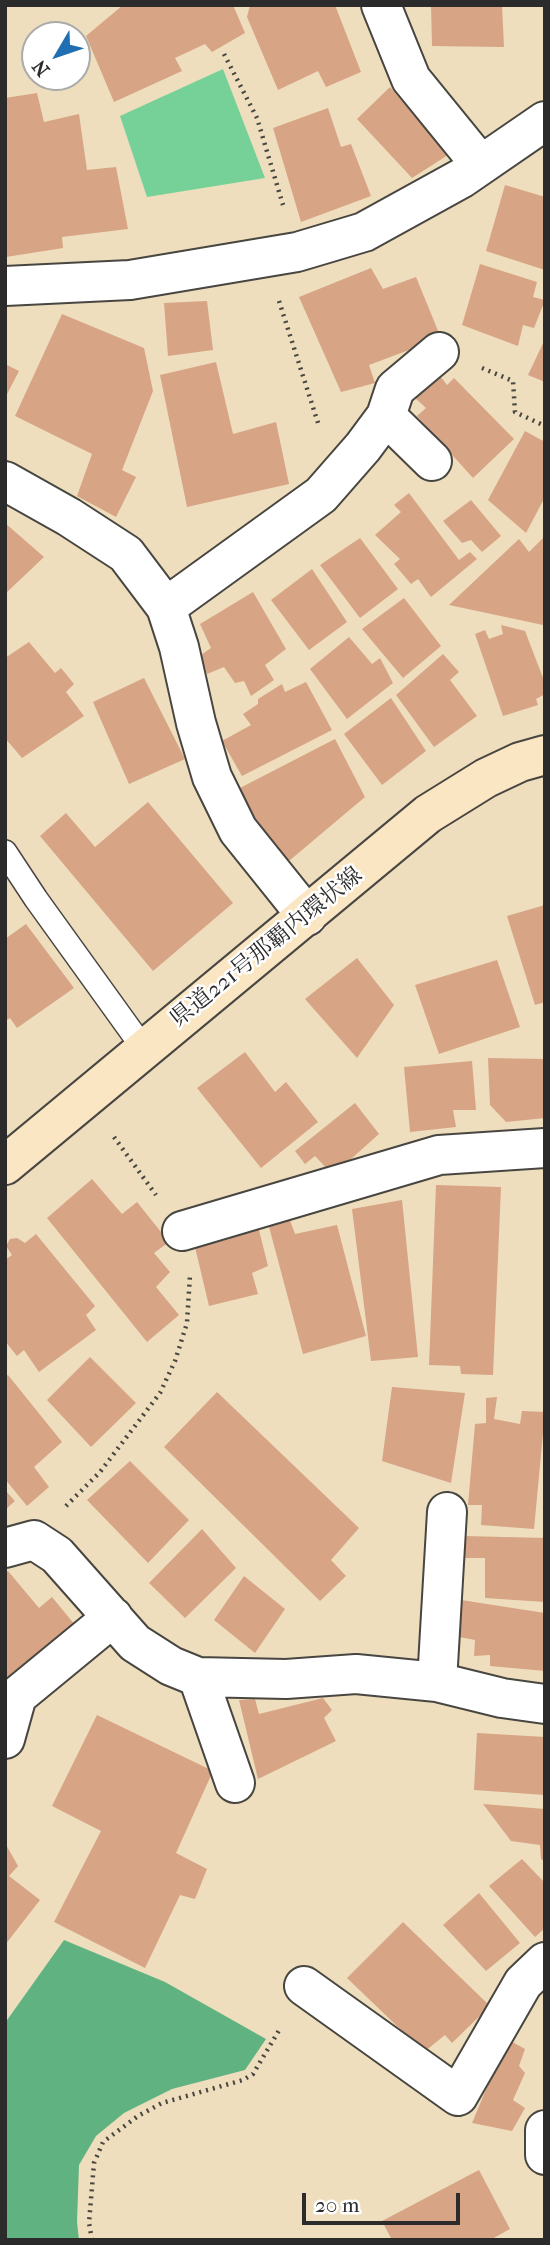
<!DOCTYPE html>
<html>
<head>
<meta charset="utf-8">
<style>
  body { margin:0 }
  #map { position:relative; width:550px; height:2245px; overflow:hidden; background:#eedebd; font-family:"IM FELL French Canon",serif }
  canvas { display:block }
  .frame { position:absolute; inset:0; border:7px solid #2b2b2b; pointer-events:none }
  .north { position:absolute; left:21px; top:21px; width:70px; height:70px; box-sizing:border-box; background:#fff; border:2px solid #aaa; border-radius:50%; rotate:231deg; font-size:19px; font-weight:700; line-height:28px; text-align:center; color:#2b2b2b }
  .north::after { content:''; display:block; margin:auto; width:24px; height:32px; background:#1f6fb2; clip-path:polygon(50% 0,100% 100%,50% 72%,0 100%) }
  .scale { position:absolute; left:302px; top:2193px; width:158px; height:32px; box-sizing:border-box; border:4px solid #2b2b2b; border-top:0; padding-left:9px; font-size:21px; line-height:24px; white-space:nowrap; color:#2b2b2b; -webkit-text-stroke:5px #fff; paint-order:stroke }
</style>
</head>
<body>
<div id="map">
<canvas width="550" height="2245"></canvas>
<div class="frame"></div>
<div class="north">N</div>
<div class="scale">20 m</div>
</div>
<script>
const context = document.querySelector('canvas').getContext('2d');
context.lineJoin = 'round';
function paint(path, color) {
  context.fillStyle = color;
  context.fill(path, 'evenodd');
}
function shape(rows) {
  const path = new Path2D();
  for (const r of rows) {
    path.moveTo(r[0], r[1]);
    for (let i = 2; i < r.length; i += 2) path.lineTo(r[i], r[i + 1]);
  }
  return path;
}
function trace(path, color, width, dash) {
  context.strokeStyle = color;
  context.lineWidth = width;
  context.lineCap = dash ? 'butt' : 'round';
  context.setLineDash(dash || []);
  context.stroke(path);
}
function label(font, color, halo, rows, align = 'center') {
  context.font = font + ' "IM FELL French Canon","Noto Serif JP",serif';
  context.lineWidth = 5;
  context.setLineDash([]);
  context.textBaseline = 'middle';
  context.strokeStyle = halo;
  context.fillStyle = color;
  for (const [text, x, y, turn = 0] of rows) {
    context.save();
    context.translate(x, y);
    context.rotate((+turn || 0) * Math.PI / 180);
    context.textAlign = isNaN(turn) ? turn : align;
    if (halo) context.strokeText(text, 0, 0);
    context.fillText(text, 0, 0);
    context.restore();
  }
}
paint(shape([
  [223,69,265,178,147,197,120,116]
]), '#76d198');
paint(shape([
  [64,1940,165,1982,266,2039,245,2070,172,2089,124,2113,96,2136,79,2165,77,2222,79,2240,5,2240,5,2023]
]), '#60b380');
paint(shape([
  [123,5,233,5,245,33,212,52,205,44,175,58,182,71,114,102,86,36],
  [250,5,335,5,361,72,326,87,318,71,278,90,247,17],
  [431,5,502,5,504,47,432,46],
  [390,87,448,155,412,178,357,119],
  [37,93,44,122,79,114,87,170,116,167,128,229,62,237,63,248,6,257,5,98],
  [328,108,341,147,351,144,371,196,301,222,273,128],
  [505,185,545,197,545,270,486,251],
  [480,264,537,282,533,297,545,300,534,328,523,325,518,346,462,325],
  [371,268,383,289,416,277,441,338,369,365,375,383,341,392,299,297],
  [207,301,213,350,168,356,164,303],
  [62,314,144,348,153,391,122,470,136,477,116,517,77,496,92,454,15,416],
  [545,339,545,382,528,375],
  [216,362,233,434,276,422,289,484,187,507,160,375],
  [5,364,19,371,5,398],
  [438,373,447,385,454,378,514,439,473,478,417,416,426,408,414,397],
  [525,431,545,442,545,497,526,533,488,500],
  [409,493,459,560,470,552,477,559,431,597,418,579,411,584,394,564,400,559,375,535,401,512,394,505],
  [471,500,501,536,482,552,471,540,462,543,443,521],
  [5,523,44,557,5,594],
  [545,536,543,625,449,605,519,539,529,552],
  [360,538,398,589,360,618,320,565],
  [312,569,347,622,309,650,271,600],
  [253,592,286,649,265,665,274,680,251,696,244,681,235,683,224,667,207,674,201,655,211,648,200,624],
  [404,598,441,646,403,678,362,629],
  [501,625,525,631,545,683,545,694,536,699,538,705,503,716,475,634,485,630,489,639,503,634],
  [349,637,372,664,380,658,393,683,347,719,310,669],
  [29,642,55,673,61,668,74,684,66,692,84,716,22,758,5,738,5,658],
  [443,654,459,672,450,680,477,716,434,747,396,695],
  [144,678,185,759,129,784,93,702],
  [306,682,332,730,242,776,222,741,251,725,243,714,258,704,258,699,282,684,285,692],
  [391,698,426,751,382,785,344,734],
  [335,739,365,797,283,866,238,789],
  [148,802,233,903,153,971,40,836,66,813,95,847],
  [545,905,545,1002,535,1005,507,916],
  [26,924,74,988,17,1028,10,1018,5,1021,5,939],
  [357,958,394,1005,357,1058,305,999],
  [497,960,520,1027,439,1054,415,985],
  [245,1052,275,1092,286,1082,318,1122,261,1168,197,1088],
  [488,1058,544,1059,545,1118,506,1122,490,1105],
  [472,1061,476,1110,453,1110,456,1127,410,1132,404,1067],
  [355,1103,379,1134,333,1175,315,1156,305,1164,295,1151],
  [92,1179,122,1214,137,1202,169,1242,154,1253,170,1272,156,1287,179,1315,147,1342,47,1218],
  [436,1185,501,1187,493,1375,461,1374,460,1366,429,1365],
  [402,1200,418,1357,371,1361,352,1209],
  [288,1215,295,1234,337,1225,366,1336,303,1354,268,1223],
  [257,1222,268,1266,252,1273,258,1294,209,1306,195,1247,230,1239,228,1228],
  [36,1234,95,1306,86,1315,96,1330,39,1372,24,1350,17,1356,5,1341,5,1260,12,1255,6,1246,10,1239,17,1238,25,1243],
  [90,1357,136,1403,91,1447,47,1400],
  [8,1375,62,1442,34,1467,49,1487,27,1506,5,1479,5,1377],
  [392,1387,465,1393,451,1483,382,1461],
  [217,1392,359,1528,331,1560,346,1576,320,1601,164,1447],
  [497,1397,494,1419,520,1424,522,1411,545,1412,534,1529,481,1525,482,1505,468,1505,475,1424,486,1423,486,1398],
  [130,1461,189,1520,148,1563,87,1500],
  [5,1490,15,1501,5,1510],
  [202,1529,236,1568,185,1618,149,1583],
  [464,1536,545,1538,545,1602,485,1598,485,1558,464,1558],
  [8,1571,39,1608,52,1597,75,1625,5,1682,5,1573],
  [244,1576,285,1609,255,1653,214,1620],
  [461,1600,545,1613,545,1671,490,1666,490,1655,474,1656,475,1640,459,1637],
  [323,1698,332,1710,324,1718,336,1741,258,1779,239,1700,255,1699,259,1714],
  [97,1715,213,1771,176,1853,207,1869,195,1899,180,1895,145,1968,54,1922,101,1831,52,1806],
  [477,1733,545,1737,545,1795,474,1790],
  [483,1804,545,1809,545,1862,541,1859,540,1845,511,1841],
  [5,1843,18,1866,9,1876,40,1900,5,1945],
  [522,1859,545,1883,545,1928,535,1937,489,1886],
  [479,1893,520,1943,486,1971,443,1925],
  [403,1922,490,2006,452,2043,445,2035,424,2052,347,1978],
  [507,2039,525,2049,519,2066,525,2073,513,2100,525,2108,512,2131,472,2123],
  [479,2170,510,2229,490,2240,392,2240,382,2221]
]), '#d7a485');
const service = shape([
  [5,852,36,899,144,1049]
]);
const minor = shape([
  [381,5,411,79,481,165],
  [5,286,130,280,297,252,364,232,462,178,545,121],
  [386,416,432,461],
  [5,481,69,517,126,554,166,607,179,647,196,723,212,777,238,830,307,916],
  [166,607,321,495,363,447,386,416,395,389,439,352],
  [182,1231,439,1155,545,1148],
  [5,1548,34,1540,57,1555,135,1643,171,1666,198,1677,286,1679,356,1674,437,1682,502,1698,545,1704],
  [198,1677,235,1783],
  [437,1682,447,1512],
  [5,1739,17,1696,113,1617],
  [304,1986,458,2096,523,1983,545,1962],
  [545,2130,545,2155]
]);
const secondary = shape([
  [5,1165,428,814,486,778,520,762,545,755]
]);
trace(service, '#484641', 26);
trace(minor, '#484641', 42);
trace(secondary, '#484641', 42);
trace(shape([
  [224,54,257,118,283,205],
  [279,301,319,426],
  [482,368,513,381,515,412,545,426],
  [114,1137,156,1195],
  [66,1506,100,1472,160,1393,175,1361,187,1323,190,1275],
  [92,2240,89,2223,94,2163,103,2142,138,2116,162,2103,243,2080,253,2074,281,2027]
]), '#484641', 4.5, [2, 5]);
trace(service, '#fff', 23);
trace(minor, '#fff', 38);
trace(secondary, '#fbe6c4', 38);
label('23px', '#2b2b2b', '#fff', [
  ["県道221号那覇内環状線",267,948,-39]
]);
</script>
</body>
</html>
